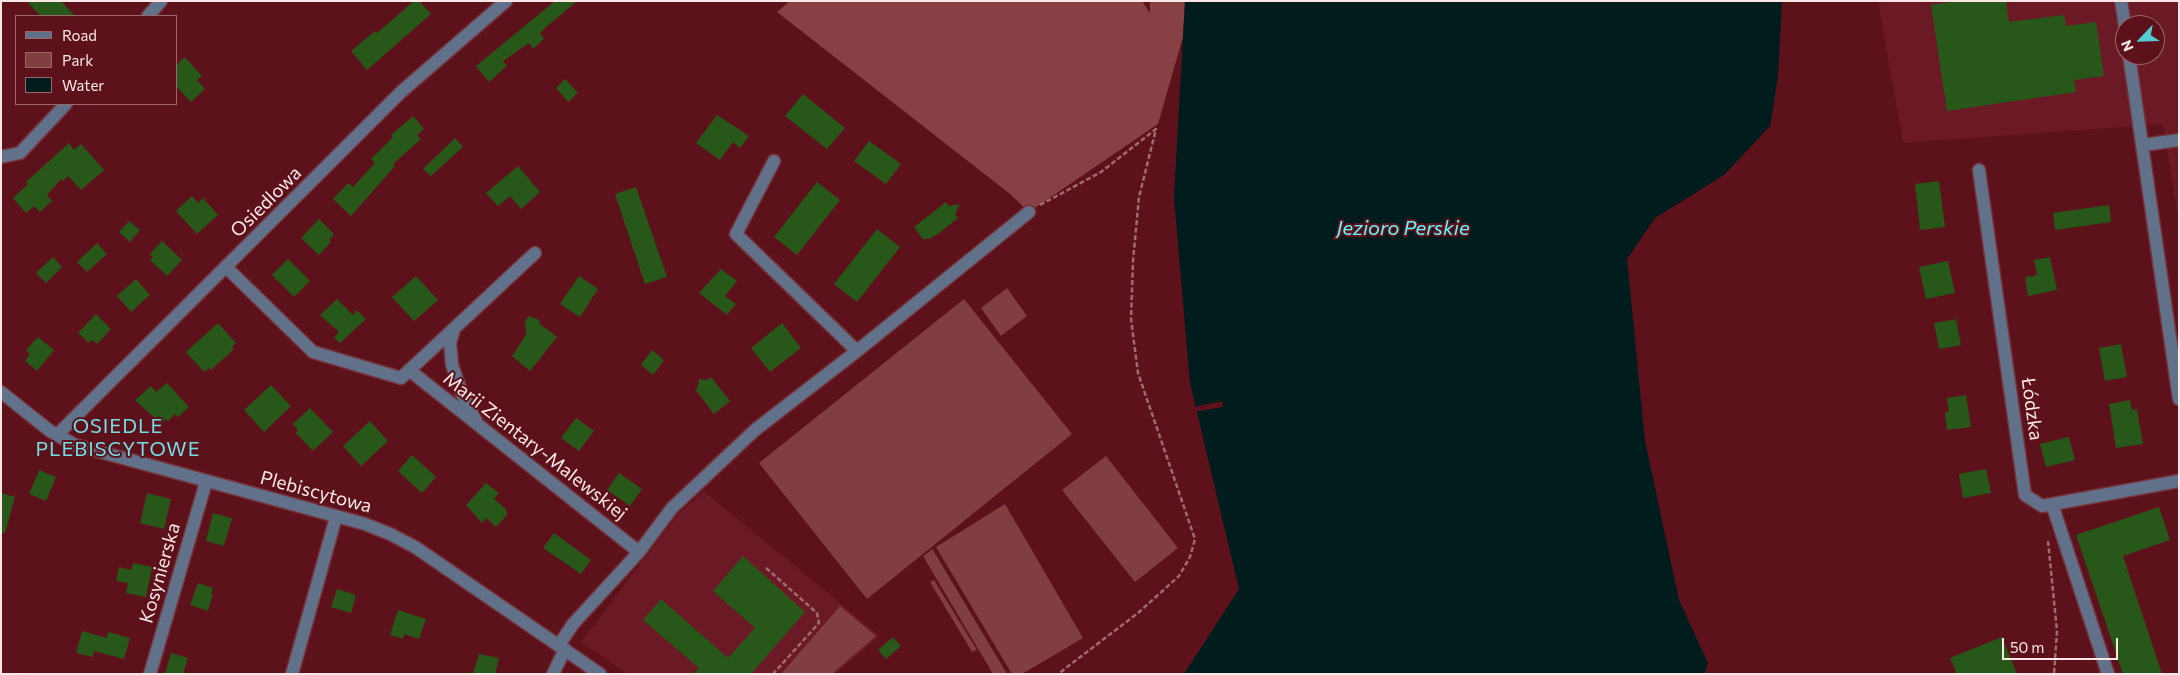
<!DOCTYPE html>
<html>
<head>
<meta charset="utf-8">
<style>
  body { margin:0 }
  #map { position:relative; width:2180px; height:675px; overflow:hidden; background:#5c111b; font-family:Commissioner,sans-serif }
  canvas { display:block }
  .frame { position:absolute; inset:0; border:2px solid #fae7e6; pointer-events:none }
  .legend { position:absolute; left:15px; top:15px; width:162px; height:90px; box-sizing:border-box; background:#5c111b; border:1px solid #9b676c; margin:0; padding:6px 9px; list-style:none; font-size:15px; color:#fae7e6 }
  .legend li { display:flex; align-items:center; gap:10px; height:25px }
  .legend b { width:25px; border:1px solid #9b676c }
  .north { position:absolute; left:2115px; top:15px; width:50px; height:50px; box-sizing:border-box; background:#5c111b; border:1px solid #9b676c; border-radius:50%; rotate:246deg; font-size:14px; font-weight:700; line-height:20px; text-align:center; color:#fae7e6 }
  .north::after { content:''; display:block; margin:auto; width:18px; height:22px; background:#51ccd1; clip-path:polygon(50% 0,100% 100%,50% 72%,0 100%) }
  .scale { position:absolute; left:2002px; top:638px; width:116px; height:22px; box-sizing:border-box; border:2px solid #fae7e6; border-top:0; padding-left:6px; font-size:15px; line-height:18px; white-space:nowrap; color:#fae7e6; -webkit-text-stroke:4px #5c111b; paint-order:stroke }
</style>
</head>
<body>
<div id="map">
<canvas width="2180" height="675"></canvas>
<div class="frame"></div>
<ul class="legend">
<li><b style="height:6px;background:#61718a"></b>Road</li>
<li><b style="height:14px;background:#803e40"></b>Park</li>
<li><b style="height:14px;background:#001c1d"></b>Water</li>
</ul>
<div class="north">N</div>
<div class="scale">50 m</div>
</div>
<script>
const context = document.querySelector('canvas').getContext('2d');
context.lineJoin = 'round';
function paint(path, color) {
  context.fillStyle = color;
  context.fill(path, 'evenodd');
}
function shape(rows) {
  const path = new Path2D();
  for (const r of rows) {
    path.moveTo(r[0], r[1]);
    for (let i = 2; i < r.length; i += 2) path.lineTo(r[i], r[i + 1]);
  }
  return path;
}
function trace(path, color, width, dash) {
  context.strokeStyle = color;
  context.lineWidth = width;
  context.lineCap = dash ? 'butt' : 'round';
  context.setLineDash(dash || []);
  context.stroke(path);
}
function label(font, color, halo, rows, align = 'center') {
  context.font = font + ' Commissioner,sans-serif';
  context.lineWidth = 4;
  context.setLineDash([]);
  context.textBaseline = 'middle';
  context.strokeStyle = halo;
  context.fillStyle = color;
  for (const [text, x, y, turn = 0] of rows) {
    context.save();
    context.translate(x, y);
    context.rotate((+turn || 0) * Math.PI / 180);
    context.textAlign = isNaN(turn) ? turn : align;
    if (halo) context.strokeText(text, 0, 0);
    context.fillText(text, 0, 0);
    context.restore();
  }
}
paint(shape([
  [1878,1,2179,1,2179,224,2163,124,1903,143],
  [2125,25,2155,25,2155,55,2125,55],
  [704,491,880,636,835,674,627,674,581,642,678,514]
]), '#6b1924');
paint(shape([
  [1007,288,1027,316,1001,336,981,308],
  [964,299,1072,434,867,599,759,463],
  [1106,456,1178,548,1135,582,1062,490],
  [1005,504,1083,638,1022,674,1012,674,936,547],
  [933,549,933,550,1007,674,993,674,923,556],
  [934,580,977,650,972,652,930,582],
  [840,606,876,636,832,674,781,674]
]), '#803e40');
paint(shape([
  [790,1,1142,1,1150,13,1150,1,1185,1,1183,37,1158,124,1029,212,1010,194,777,12]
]), '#874043');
paint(shape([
  [1185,1,1782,1,1778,76,1770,126,1724,175,1655,218,1627,259,1645,441,1679,600,1708,663,1705,674,1184,674,1239,589,1190,383,1174,197]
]), '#001c1d');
paint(shape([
  [1222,401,1223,407,1195,412,1194,407]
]), '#5c111b');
paint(shape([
  [27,1,61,1,75,16,40,16],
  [414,1,419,1,431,14,367,70,351,51,375,31,377,33],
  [555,1,577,1,545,28,540,33,544,39,533,49,529,43,503,61,507,66,489,82,476,66],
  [1958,1,2006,1,2009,22,2064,15,2066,26,2096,22,2104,76,2074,80,2076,92,1947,111,1931,5],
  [185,57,202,76,197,80,205,89,191,102,176,86,176,65],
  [565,79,578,93,568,102,556,88],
  [803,94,845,128,827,149,785,116],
  [717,115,749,136,740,148,733,142,720,160,696,143],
  [413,116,424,129,417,135,421,139,393,164,395,166,351,216,333,199,348,183,353,187,375,163,371,159,393,137,391,135],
  [455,138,463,147,431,176,423,169],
  [869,141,901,164,886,184,854,161],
  [69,143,74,150,81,144,104,170,81,190,68,176,63,181,61,179,47,195,52,201,40,212,34,206,26,213,13,198,28,184,26,182],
  [518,166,540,192,521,209,510,196,498,206,486,193],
  [1939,181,1945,227,1920,230,1915,184],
  [817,182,840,200,797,255,774,237],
  [636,187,667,277,645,284,615,194],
  [192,196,198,203,203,198,218,215,197,234,176,211],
  [946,202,949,206,960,204,955,214,958,218,938,234,928,239,923,239,914,227],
  [2109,205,2111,222,2055,230,2053,213],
  [319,219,334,234,329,240,331,242,319,255,301,238],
  [129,221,140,230,130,242,119,232],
  [877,229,900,247,857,302,834,284],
  [162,241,182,260,167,276,150,260,153,257,150,254],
  [97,243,107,254,87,272,77,262],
  [53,257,62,267,46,283,36,273],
  [2050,257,2057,290,2028,296,2025,277,2037,275,2034,260],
  [288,259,310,281,294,297,272,275],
  [1948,261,1955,293,1926,299,1919,267],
  [721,269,737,281,725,296,736,304,727,315,699,293],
  [416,276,438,300,414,321,392,297],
  [579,276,598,289,580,317,560,304],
  [136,279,150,295,131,312,117,296],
  [337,299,353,315,357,310,366,319,340,343,334,338,339,332,320,315],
  [96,314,111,329,97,344,92,340,89,343,78,333],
  [529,316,539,320,540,324,557,337,530,371,512,356,526,335,525,321],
  [1956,319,1961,345,1939,349,1934,323],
  [218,323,236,343,232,347,234,349,222,360,211,370,209,368,204,372,186,352],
  [782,323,801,348,770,372,751,348],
  [38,337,54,350,37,371,25,361,30,354,26,350],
  [2121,344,2127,377,2105,381,2099,348],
  [652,350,664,360,653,375,641,365],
  [711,377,730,401,714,414,695,389,698,387,699,379,707,380],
  [167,383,189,407,178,417,175,414,168,421,166,419,161,424,135,400,151,386,156,392],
  [271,385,291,406,264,432,244,410],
  [1966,395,1971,427,1947,430,1945,412,1949,412,1947,398],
  [2130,400,2132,410,2137,409,2143,444,2116,448,2109,404],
  [310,408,333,432,313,451,296,433,298,430,293,424],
  [576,418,594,431,579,451,561,438],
  [370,421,388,441,361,466,343,446],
  [2069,437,2075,460,2046,467,2040,444],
  [412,455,436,477,422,493,398,471],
  [1986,469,1991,493,1963,498,1959,474],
  [39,470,56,477,46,501,29,494],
  [619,473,642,489,630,506,607,490],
  [486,483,499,493,494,499,506,509,507,515,496,527,486,518,482,523,466,505],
  [1,493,15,497,5,533,1,533],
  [147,493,171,499,164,529,140,523],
  [2159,507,2170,540,2123,556,2162,674,2123,674,2076,535],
  [213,513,232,518,224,546,206,541],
  [554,533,591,560,581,574,543,548],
  [743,556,805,612,751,674,694,674,699,668,643,620,661,599,728,658,755,628,713,591],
  [133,563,152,567,146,597,126,593,128,583,116,581,119,567,131,570],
  [198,583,213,588,211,594,213,594,208,611,190,605],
  [337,589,356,595,351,613,331,607],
  [398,610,426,619,419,639,404,634,403,639,390,635],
  [82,631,107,638,108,632,130,638,124,659,94,651,93,657,76,653],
  [893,637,901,646,886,659,878,650],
  [2002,637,2017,674,1957,674,1950,658],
  [171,653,188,658,183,674,165,674],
  [479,654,499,658,495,674,473,674]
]), '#285819');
const minor = shape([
  [2121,1,2125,26],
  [148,16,161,1],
  [2129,55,2179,399],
  [2143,145,2179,140],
  [1,157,20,153,66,104],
  [774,161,736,234,857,351],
  [1979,170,2025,495,2042,506,2179,481],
  [227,268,313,352,401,378,535,253],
  [454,329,450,343,452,365,462,394,476,421],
  [409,370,639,552],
  [1,392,50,431,75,445,365,524,390,534,415,547,600,674],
  [57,435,401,92,506,1],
  [2052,504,2108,674],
  [559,645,573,624,639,552,672,508,755,430,857,351,1029,212],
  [150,674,206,482],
  [292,674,336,517],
  [553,674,565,649]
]);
trace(minor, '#75333b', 15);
trace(shape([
  [1040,205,1101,172,1156,129,1139,197,1133,261,1131,319,1138,373,1195,539,1190,557,1179,576,1138,613,1058,674],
  [2048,541,2057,631,2054,674],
  [766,568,817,613,819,623,773,674]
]), '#9f6b71', 2.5, [5, 2.5]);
trace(minor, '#61718a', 12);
label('19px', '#fae7e6', '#5c111b', [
  ["Osiedlowa",266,202,-45],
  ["Łódzka",2032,409,82],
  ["Marii Zientary-Malewskiej",535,446,38],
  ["Plebiscytowa",316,492,15],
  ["Kosynierska",160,573,-74]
]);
label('italic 20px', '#60f7fd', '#5c111b', [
  ["Jezioro Perskie",1403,228]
]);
context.letterSpacing = '1px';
label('20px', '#72dee3', '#5c111b', [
  ["OSIEDLE",118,426],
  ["PLEBISCYTOWE",118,449]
]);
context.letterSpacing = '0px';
</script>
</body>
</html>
